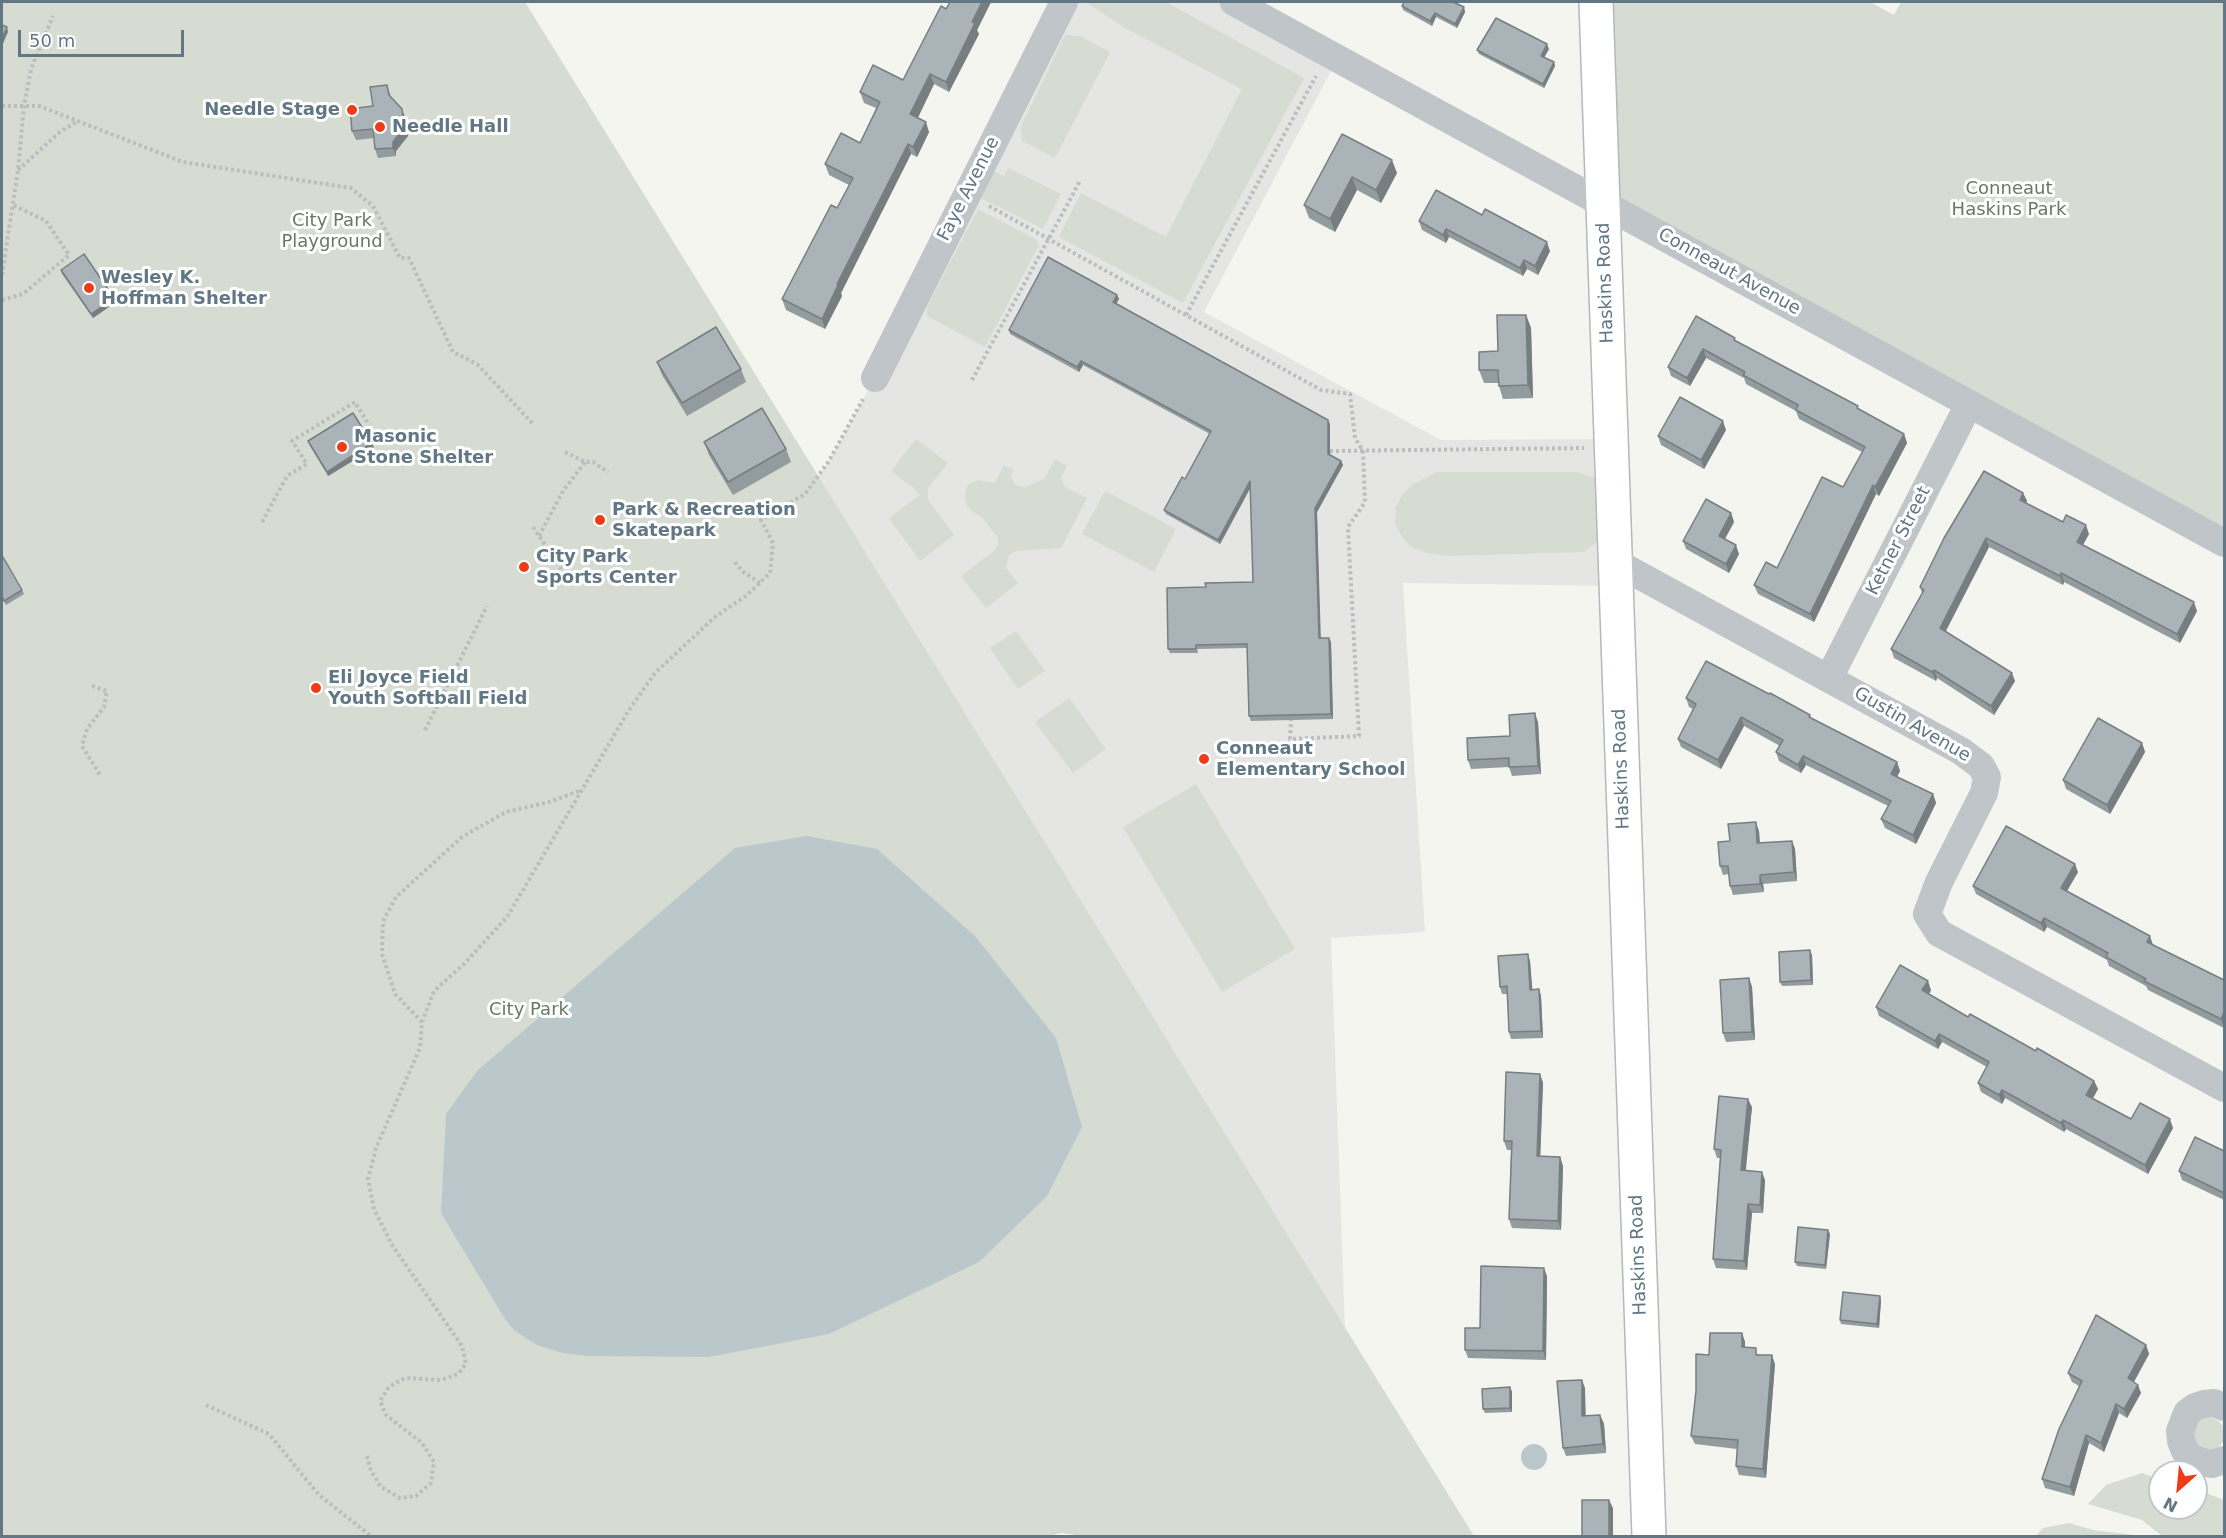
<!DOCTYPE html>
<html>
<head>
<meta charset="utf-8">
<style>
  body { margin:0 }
  #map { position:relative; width:2226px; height:1538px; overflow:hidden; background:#f5f5f0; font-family:"DejaVu Sans",sans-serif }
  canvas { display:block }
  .frame { position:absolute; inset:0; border:3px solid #617784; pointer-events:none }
  .north { position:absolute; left:2148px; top:1460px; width:60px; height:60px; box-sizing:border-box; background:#fff; border:2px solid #c0c9ce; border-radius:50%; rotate:207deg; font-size:16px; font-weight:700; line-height:24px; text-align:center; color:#617784 }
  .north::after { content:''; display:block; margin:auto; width:21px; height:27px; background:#f03b16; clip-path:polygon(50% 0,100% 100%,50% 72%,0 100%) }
  .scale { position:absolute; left:18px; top:30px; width:166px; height:27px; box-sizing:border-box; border:3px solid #617784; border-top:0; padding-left:8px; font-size:18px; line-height:21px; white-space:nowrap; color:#617784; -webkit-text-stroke:4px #fff; paint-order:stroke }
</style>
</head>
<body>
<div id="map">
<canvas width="2226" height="1538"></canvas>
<div class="frame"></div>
<div class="north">N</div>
<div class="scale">50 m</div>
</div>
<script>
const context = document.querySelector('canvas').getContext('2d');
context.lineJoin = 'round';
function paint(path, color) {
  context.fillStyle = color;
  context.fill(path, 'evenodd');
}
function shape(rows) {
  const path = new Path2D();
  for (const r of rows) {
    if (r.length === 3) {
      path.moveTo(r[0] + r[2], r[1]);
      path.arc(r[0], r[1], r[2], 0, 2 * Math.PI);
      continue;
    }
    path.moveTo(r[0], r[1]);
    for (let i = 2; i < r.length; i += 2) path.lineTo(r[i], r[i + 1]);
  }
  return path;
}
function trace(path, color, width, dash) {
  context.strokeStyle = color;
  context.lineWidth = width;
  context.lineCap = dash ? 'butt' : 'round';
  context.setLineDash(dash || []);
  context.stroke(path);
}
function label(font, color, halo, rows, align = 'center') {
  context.font = font + ' "DejaVu Sans",sans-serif';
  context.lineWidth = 6;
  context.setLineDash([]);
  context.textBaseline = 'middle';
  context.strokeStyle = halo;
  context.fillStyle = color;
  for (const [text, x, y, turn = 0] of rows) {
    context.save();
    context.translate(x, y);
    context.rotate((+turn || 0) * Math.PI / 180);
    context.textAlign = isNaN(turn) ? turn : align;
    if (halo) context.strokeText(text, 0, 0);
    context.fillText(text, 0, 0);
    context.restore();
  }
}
paint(shape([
  [1064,2,1234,2,1338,58,1204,312,1441,440,1611,439,1616,586,1403,583,1425,932,1331,938,1345,1328,818,476,829,461,875,378]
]), '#e5e6e4');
paint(shape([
  [2,2,525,2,1474,1536,1083,1536,1061,1533,1049,1536,2,1536],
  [1086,2,1166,2,1304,78,1183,303,1059,237,1081,193,1166,237,1242,89,1123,27],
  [1596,2,1870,2,1894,15,1901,2,2224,2,2224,532,1603,203],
  [1065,35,1080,36,1110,52,1055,158,1022,141,1021,126],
  [1008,168,1061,194,1043,229,981,198,994,171,1004,176],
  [978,209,1037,240,1039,245,985,347,927,316,927,307],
  [916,439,948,463,928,488,928,500,954,535,920,561,889,518,920,495,915,489,891,471],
  [1055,459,1067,466,1061,478,1065,487,1087,498,1061,548,1016,551,1009,555,1006,568,1018,583,986,608,961,576,994,551,998,545,998,538,981,516,974,513,966,505,965,495,968,485,978,480,995,483,1004,465,1014,470,1011,476,1015,485,1026,487,1045,478],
  [1437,472,1577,472,1599,479,1601,539,1584,552,1448,556,1428,553,1411,547,1403,538,1395,524,1396,507,1403,493,1412,485],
  [1105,491,1176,529,1154,572,1082,534],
  [1016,631,1045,671,1018,689,990,648],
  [1069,698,1106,749,1073,773,1035,722],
  [1196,784,1295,949,1222,992,1123,827],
  [2209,1434,16],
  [2142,1473,2160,1480,2160,1508,2196,1508,2196,1489,2224,1500,2224,1536,2162,1536,2142,1520,2088,1504,2106,1485],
  [2069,1523,2093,1530,2143,1536,2036,1536,2043,1528]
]), '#d6dcd1');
paint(shape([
  [807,836,877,849,975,936,1056,1038,1082,1127,1047,1196,979,1262,829,1334,709,1357,588,1356,563,1353,537,1345,515,1331,505,1319,441,1213,446,1114,477,1071,735,848],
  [1534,1457,13]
]), '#bac8cc');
const major = shape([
  [1596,2,1649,1536]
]);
trace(major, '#b2b8bc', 36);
trace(shape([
  [2,106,39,106,183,162,351,188,373,206,400,258,409,258,453,352,477,364,534,425],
  [18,170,61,131,77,122],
  [989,206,1321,390,1350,394,1355,438,1363,451,1365,502,1348,527,1359,736,1290,739,1291,720],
  [2,275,18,170,24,106,31,69,53,16],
  [2,300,23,294,69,255,46,221,13,205],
  [1186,315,1316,76],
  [972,380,1080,181],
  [1330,451,1584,448],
  [565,452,585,462,593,462,608,472],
  [262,522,287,476,307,464,292,441,355,402,369,425],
  [533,527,571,584],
  [539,536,563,491,585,462],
  [735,562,742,571,760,583],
  [92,686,107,691,104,707,87,729,82,746,100,775],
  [425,730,487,606],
  [422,1022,395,994,382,954,383,921,396,897,462,837,506,812,549,802,582,790],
  [206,1405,269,1434,319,1495,371,1536],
  [367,1456,371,1471,381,1487,400,1498,416,1496,431,1483,434,1462,422,1443,386,1415,380,1401,389,1387,405,1378,441,1380,458,1374,466,1364,462,1346,392,1245,374,1209,368,1179,376,1148,420,1048,422,1022,434,991,463,965,507,917,629,710,655,673,715,617,746,596,770,573,773,543,761,520,805,494,829,461,863,399]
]), '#bbbec0', 4, [3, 3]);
trace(shape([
  [1234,2,2224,543],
  [875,378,1064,2],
  [1615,562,1961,751,1981,766,1987,777,1984,793,1939,882,1927,914,1939,933,2224,1088],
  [1829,678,1969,404],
  [2224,1407,2214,1403,2204,1404,2195,1407,2187,1413,2180,1431,2181,1441,2185,1451,2192,1458,2202,1462,2212,1464,2224,1460]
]), '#bfc5c8', 28);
trace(major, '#fff', 33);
paint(shape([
  [950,2,991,2,977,30,979,34,949,92,934,84,918,118,929,132,917,157,911,154,841,293,842,296,825,329,786,310,782,299,837,208,849,185,829,175,825,164,860,143,876,108,864,103,860,92,903,80],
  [1402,6,1464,7,1465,12,1457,28,1436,17,1432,26,1403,10],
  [1549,49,1544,57,1554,62,1555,66,1544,88,1479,54,1477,50],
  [387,85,391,97,405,117,408,136,396,151,396,156,378,158,375,149,374,138,356,140,352,131,373,106],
  [1342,134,1397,173,1381,203,1357,190,1335,232,1309,218,1304,205],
  [1482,215,1550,251,1538,275,1527,269,1523,276,1449,237,1446,243,1422,230,1419,221],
  [61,270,116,302,93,318,62,274],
  [1117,295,1119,299,1116,303,1330,424,1330,454,1341,461,1343,465,1317,512,1320,638,1329,638,1331,642,1333,719,1251,721,1249,716,1247,648,1197,649,1198,653,1170,653,1168,649,1206,587,1253,582,1250,488,1220,544,1166,514,1164,510,1185,479,1210,434,1083,365,1079,372,1010,334,1009,330],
  [1526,315,1531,328,1533,398,1503,399,1498,383,1484,383,1479,370,1498,351],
  [1696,316,1736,341,1858,406,1858,409,1904,434,1907,443,1879,496,1876,494,1814,622,1758,594,1754,585,1777,568,1843,487,1862,452,1799,419,1796,411,1746,384,1744,378,1706,358,1690,386,1671,376,1668,367],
  [657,362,741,369,746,382,687,416,662,375],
  [1726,430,1704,469,1661,445,1658,436],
  [308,441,372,443,374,448,328,476,310,446],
  [704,442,786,449,791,462,733,495,709,455],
  [2023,493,2027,501,2026,503,2063,522,2089,534,2083,545,2197,611,2180,643,2064,582,2063,585,1989,547,1946,631,2015,681,1994,715,1937,678,1936,681,1894,658,1891,649,1922,593,1920,587],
  [1731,513,1734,522,1725,539,1739,554,1729,573,1686,549,1683,541],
  [2,558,22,590,24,594,6,605,2,598],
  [1769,694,1810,715,1811,718,1897,762,1900,771,1897,777,1933,794,1936,803,1916,844,1885,828,1881,819,1888,806,1806,765,1801,773,1779,761,1776,752,1780,746,1744,726,1721,769,1681,747,1678,739,1693,709,1689,707,1686,698],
  [1538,722,1541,774,1512,776,1509,767,1471,769,1468,760,1510,736],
  [2142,743,2145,752,2110,814,2066,789,2063,780],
  [1759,831,1760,843,1792,841,1795,849,1797,881,1763,884,1764,892,1733,895,1730,886,1729,874,1723,875,1720,866,1730,841],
  [2078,872,2067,891,2152,944,2224,980,2224,1028,2148,990,2146,986,2109,966,2107,960,2047,927,2044,932,1976,894,1973,886],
  [1812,955,1813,985,1782,986,1780,982],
  [1530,961,1532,990,1539,989,1541,996,1543,1038,1511,1039,1509,1032,1507,994,1502,994,1500,987],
  [1749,978,1752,987,1755,1040,1726,1042,1723,1033],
  [1931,990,1929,994,1968,1017,2094,1081,2098,1089,2093,1098,2131,1119,2173,1128,2148,1174,2066,1129,2064,1132,2005,1098,2002,1104,1981,1092,1978,1083,1987,1067,1942,1042,1938,1049,1879,1016,1876,1007],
  [1540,1074,1543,1083,1540,1156,1560,1157,1563,1166,1561,1230,1512,1228,1509,1219,1511,1150,1507,1150,1504,1141],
  [1752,1107,1745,1171,1765,1180,1763,1213,1752,1213,1747,1270,1716,1268,1713,1259,1720,1158,1717,1158,1714,1149],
  [2224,1151,2224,1200,2182,1180,2179,1171],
  [1830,1234,1826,1269,1797,1266,1795,1262],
  [1547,1276,1546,1360,1468,1358,1465,1350,1480,1328],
  [1881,1300,1879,1328,1841,1324,1840,1320],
  [1742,1333,1745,1342,1745,1347,1775,1364,1766,1478,1739,1475,1736,1466,1737,1449,1695,1444,1691,1436,1709,1355],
  [2146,1345,2149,1354,2134,1382,2141,1393,2127,1418,2119,1413,2104,1452,2089,1443,2074,1496,2045,1488,2042,1479,2079,1386,2072,1382,2068,1373],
  [1510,1387,1512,1392,1512,1412,1485,1413,1483,1409],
  [1585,1388,1585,1416,1600,1415,1604,1424,1606,1453,1566,1456,1563,1448]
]), '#929b9e');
paint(shape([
  [982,2,991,2,977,30,979,34,949,92,946,82,972,22],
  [1464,7,1465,12,1457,28,1455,24],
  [1435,13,1436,17,1432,26,1430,21],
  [7,27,8,32,2,46,2,38],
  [1547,44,1549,49,1543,60,1541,56],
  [1554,62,1555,66,1544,88,1543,84],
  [930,74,934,84,914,125,910,114],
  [402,109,405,117,408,136,396,151,396,156,393,148,393,142],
  [926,122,929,132,917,157,913,147],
  [908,144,911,154,841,293,842,296,825,329,822,319,837,284],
  [1392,160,1397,173,1381,203,1376,190],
  [1352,177,1357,190,1335,232,1330,219],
  [1446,229,1449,237,1446,243,1443,235],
  [1547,242,1550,251,1538,275,1535,266],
  [1524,260,1527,269,1523,276,1520,268],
  [1117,295,1119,299,1115,306,1113,302],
  [114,298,116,302,93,318,91,314],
  [1526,315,1531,328,1533,398,1528,385],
  [1703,349,1706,358,1690,386,1687,378],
  [1081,361,1083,365,1079,372,1077,367],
  [1328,420,1330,424,1330,458,1328,454],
  [1723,421,1726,430,1704,469,1701,460],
  [1904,434,1907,443,1879,496,1875,487],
  [372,443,374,448,328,476,327,472],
  [1341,461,1343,465,1317,512,1321,643,1319,638,1315,508],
  [1250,481,1252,485,1220,544,1218,540],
  [1873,485,1876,494,1814,622,1810,614],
  [2023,493,2027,501,2023,508,2020,500],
  [1731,513,1734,522,1722,544,1719,536],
  [2086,525,2089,534,2080,550,2077,542],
  [1986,538,1989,547,1943,636,1940,628],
  [1736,545,1739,554,1729,573,1726,564],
  [2061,573,2064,582,2063,585,2060,576],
  [2194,602,2197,611,2180,643,2177,634],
  [1329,638,1331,642,1333,719,1331,714],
  [1934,670,1937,678,1936,681,1932,672],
  [2012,673,2015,681,1994,715,1991,706],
  [1535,713,1538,722,1541,774,1538,766],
  [1741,717,1744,726,1721,769,1718,760],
  [2142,743,2145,752,2110,814,2107,805],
  [1803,756,1806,765,1801,773,1798,765],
  [1897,762,1900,771,1894,782,1891,774],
  [1933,794,1936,803,1916,844,1913,835],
  [1756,822,1759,831,1760,852,1757,843],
  [1792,841,1795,849,1797,881,1794,872],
  [2075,864,2078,872,2064,896,2061,888],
  [1760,875,1763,884,1764,892,1760,884],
  [2044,918,2047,927,2044,932,2041,923],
  [2150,936,2153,945,2147,942],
  [1810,950,1812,955,1813,985,1811,980],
  [1528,954,1530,961,1533,997,1530,990],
  [1749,978,1752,987,1755,1040,1752,1032],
  [1928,981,1931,990,1926,999,1922,990],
  [1539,989,1541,996,1543,1038,1541,1031],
  [2224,1012,2224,1028,2221,1019],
  [1939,1034,1942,1042,1938,1049,1935,1041],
  [1540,1074,1543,1083,1540,1165,1537,1156],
  [2094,1081,2098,1089,2090,1103,2086,1095],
  [2002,1090,2005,1098,2002,1104,1999,1095],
  [1748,1099,1752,1107,1745,1179,1741,1170],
  [2170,1119,2173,1128,2148,1174,2145,1165],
  [2063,1120,2066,1129,2064,1132,2061,1123],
  [1560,1157,1563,1166,1561,1230,1558,1221],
  [1762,1172,1765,1180,1763,1213,1760,1205],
  [1748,1204,1752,1213,1747,1270,1744,1261],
  [1828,1230,1830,1234,1826,1269,1825,1265],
  [1544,1268,1547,1276,1546,1360,1543,1351],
  [1880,1296,1881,1300,1879,1328,1877,1324],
  [1742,1333,1745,1342,1745,1356,1742,1347],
  [2146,1345,2149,1354,2131,1387,2128,1378],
  [1772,1355,1775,1364,1766,1478,1763,1469],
  [1582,1380,1585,1388,1586,1425,1582,1416],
  [2138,1385,2141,1393,2127,1418,2124,1409],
  [1510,1387,1512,1392,1512,1412,1510,1408],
  [2116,1404,2119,1413,2104,1452,2101,1443],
  [1600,1415,1604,1424,1606,1453,1603,1444],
  [2086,1435,2089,1443,2074,1496,2070,1487],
  [1609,1500,1613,1508,1613,1536,1609,1536]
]), '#777e81');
const building = shape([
  [950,2,982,2,972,22,975,23,946,82,930,74,910,114,926,122,913,147,908,144,837,284,838,285,822,319,782,299,831,205,837,208,853,178,825,164,841,133,860,143,880,102,860,92,873,65,903,80,941,6,946,9,950,2],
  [1404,2,1453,2,1464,7,1455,24,1435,13,1430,21,1402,6,1404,2],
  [1496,18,1547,44,1541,56,1554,62,1543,84,1477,50,1496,18],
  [2,25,7,27,2,38,2,25],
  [387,85,389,95,402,109,404,127,393,142,393,148,375,149,373,129,352,131,350,109,373,106,370,87,387,85],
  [1342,134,1392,160,1376,190,1352,177,1330,219,1304,205,1342,134],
  [1436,190,1482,215,1485,209,1547,242,1535,266,1524,260,1520,268,1446,229,1443,235,1419,221,1436,190],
  [84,254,114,298,91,314,61,270,84,254],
  [1048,257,1117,295,1113,302,1328,420,1328,454,1341,461,1315,508,1319,638,1329,638,1331,714,1249,716,1247,644,1196,645,1196,649,1168,649,1167,588,1206,587,1205,583,1253,582,1250,481,1218,540,1164,510,1182,477,1185,479,1211,431,1081,361,1077,367,1009,330,1048,257],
  [1497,315,1526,315,1528,385,1499,386,1498,370,1479,370,1479,352,1498,351,1497,315],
  [1696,316,1735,338,1734,340,1858,406,1857,408,1904,434,1875,487,1873,485,1810,614,1754,585,1766,562,1777,568,1822,477,1843,487,1865,447,1796,410,1798,405,1743,375,1745,372,1703,349,1687,378,1668,367,1696,316],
  [716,327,741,369,682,403,657,362,716,327],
  [1680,397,1723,421,1701,460,1658,436,1680,397],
  [762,408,786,449,728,482,704,442,762,408],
  [353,413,372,443,327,472,308,441,353,413],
  [1984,471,2023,493,2020,500,2063,522,2066,515,2086,525,2077,542,2194,602,2177,634,2061,573,2060,576,1986,538,1940,628,2012,673,1991,706,1934,670,1932,672,1891,649,1924,590,1920,587,1944,538,1984,471],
  [1706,499,1731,513,1719,536,1736,545,1726,564,1683,541,1706,499],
  [3,557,22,590,4,601,2,596,2,558,3,557],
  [1706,661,1769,694,1770,693,1810,715,1809,717,1897,762,1891,774,1933,794,1913,835,1881,819,1891,801,1803,756,1798,765,1776,752,1783,740,1741,717,1718,760,1678,739,1696,704,1686,698,1706,661],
  [1535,713,1538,766,1509,767,1509,758,1468,760,1467,738,1510,736,1509,715,1535,713],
  [2098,718,2142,743,2107,805,2063,780,2098,718],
  [1756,822,1757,843,1792,841,1794,872,1760,875,1760,884,1730,886,1728,866,1720,866,1718,842,1730,841,1728,824,1756,822],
  [2006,826,2075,864,2061,888,2150,936,2147,942,2224,980,2224,1012,2221,1019,2144,981,2146,979,2106,957,2108,953,2044,918,2041,923,1973,886,2006,826],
  [1810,950,1811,980,1780,982,1779,952,1810,950],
  [1528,954,1530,990,1539,989,1541,1031,1509,1032,1507,986,1500,987,1498,956,1528,954],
  [1900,965,1928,981,1922,990,1968,1017,1970,1014,2036,1051,2037,1048,2094,1081,2086,1095,2131,1119,2140,1103,2170,1119,2145,1165,2063,1120,2061,1123,2002,1090,1999,1095,1978,1083,1989,1062,1939,1034,1935,1041,1876,1007,1900,965],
  [1749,978,1752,1032,1723,1033,1720,980,1749,978],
  [1506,1072,1540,1074,1537,1156,1560,1157,1558,1221,1509,1219,1512,1141,1504,1141,1506,1072],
  [1719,1096,1748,1099,1741,1170,1762,1172,1760,1205,1748,1204,1744,1261,1713,1259,1721,1150,1714,1149,1719,1096],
  [2195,1137,2224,1151,2224,1193,2179,1171,2195,1137],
  [1798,1227,1828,1230,1825,1265,1795,1262,1798,1227],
  [1481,1266,1544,1268,1543,1351,1465,1350,1465,1328,1480,1328,1481,1266],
  [1843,1292,1880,1296,1877,1324,1840,1320,1843,1292],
  [2096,1315,2146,1345,2128,1378,2138,1385,2124,1409,2116,1404,2101,1443,2086,1435,2070,1487,2042,1479,2059,1429,2082,1381,2068,1373,2096,1315],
  [1710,1333,1742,1333,1742,1347,1756,1348,1756,1355,1772,1355,1763,1469,1736,1466,1738,1440,1691,1436,1696,1391,1696,1354,1709,1355,1710,1333],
  [1582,1380,1582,1416,1600,1415,1603,1444,1563,1448,1557,1381,1582,1380],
  [1510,1387,1510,1408,1483,1409,1482,1389,1510,1387],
  [1582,1500,1609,1500,1609,1536,1582,1536,1582,1500]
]);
paint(building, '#aab4b8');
trace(building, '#777e81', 1.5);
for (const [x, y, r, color] of [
  [352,110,6,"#f03b16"],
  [380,127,6,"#f03b16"],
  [89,288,6,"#f03b16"],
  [342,447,6,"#f03b16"],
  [600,520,6,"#f03b16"],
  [524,567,6,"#f03b16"],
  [316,688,6,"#f03b16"],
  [1204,759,6,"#f03b16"]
]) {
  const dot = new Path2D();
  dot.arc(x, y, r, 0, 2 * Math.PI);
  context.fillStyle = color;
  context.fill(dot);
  trace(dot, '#fff', 2);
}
label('bold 18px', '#617784', '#fff', [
  ["Needle Stage",340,110,"right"],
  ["Needle Hall",392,127],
  ["Wesley K.",101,278],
  ["Hoffman Shelter",101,299],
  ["Masonic",354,437],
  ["Stone Shelter",354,458],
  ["Park & Recreation",612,510],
  ["Skatepark",612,531],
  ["City Park",536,557],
  ["Sports Center",536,578],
  ["Eli Joyce Field",328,678],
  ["Youth Softball Field",328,699],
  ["Conneaut",1216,749],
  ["Elementary School",1216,770]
], 'left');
label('18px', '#617784', '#fff', [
  ["Faye Avenue",969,189,-63],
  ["Conneaut Avenue",1729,272,29],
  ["Haskins Road",1606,283,-92],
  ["Ketner Street",1899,541,-63],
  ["Gustin Avenue",1912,725,30],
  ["Haskins Road",1622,769,-92],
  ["Haskins Road",1639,1255,-92]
]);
label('18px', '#677a61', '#fff', [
  ["Conneaut",2009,189],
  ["Haskins Park",2009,210],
  ["City Park",332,221],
  ["Playground",332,242],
  ["City Park",529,1010]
]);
</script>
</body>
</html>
